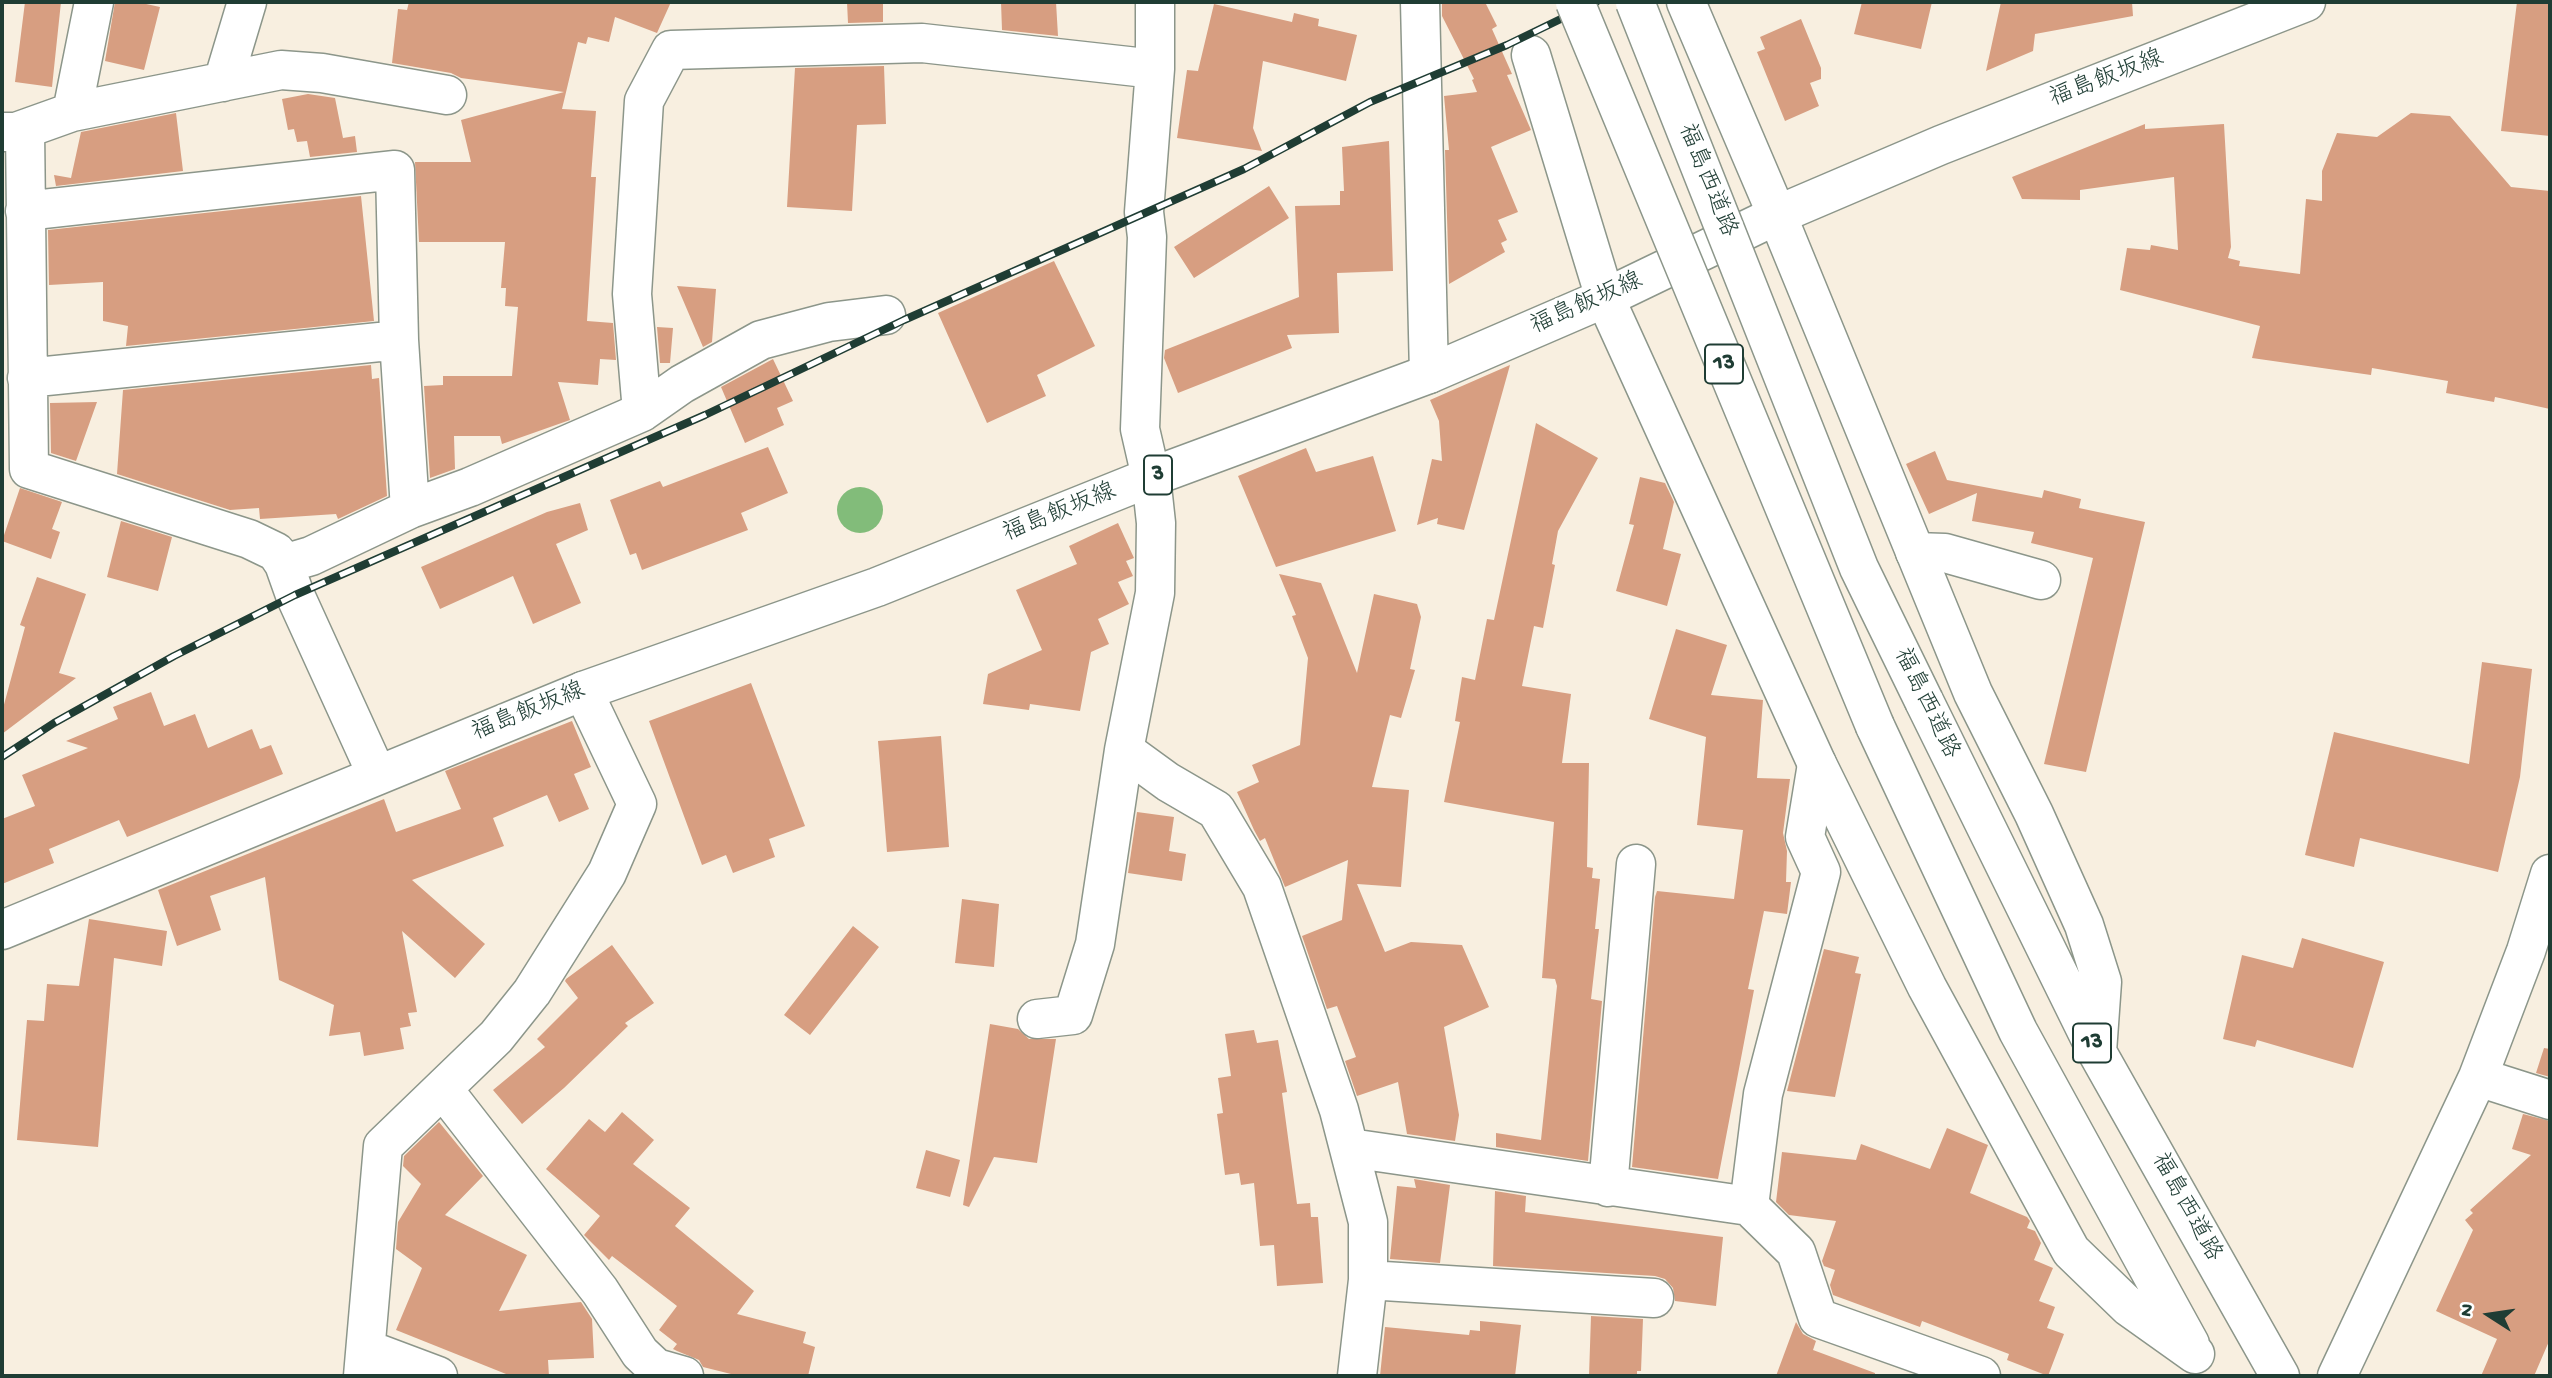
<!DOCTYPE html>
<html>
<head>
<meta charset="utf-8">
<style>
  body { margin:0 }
  #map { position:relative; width:2552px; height:1378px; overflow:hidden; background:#f8efe0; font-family:"Gochi Hand",sans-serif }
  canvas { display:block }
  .frame { position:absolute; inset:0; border:4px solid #1f3d34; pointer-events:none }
  .north { position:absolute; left:2454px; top:1280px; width:70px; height:70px; -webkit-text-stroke:5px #fff; paint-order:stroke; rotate:282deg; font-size:19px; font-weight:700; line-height:28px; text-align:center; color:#1f3d34 }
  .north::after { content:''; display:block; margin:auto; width:24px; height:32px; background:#1f3d34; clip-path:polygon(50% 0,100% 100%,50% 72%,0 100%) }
</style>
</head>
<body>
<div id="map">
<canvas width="2552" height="1378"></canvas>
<div class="frame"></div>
<div class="north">N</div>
</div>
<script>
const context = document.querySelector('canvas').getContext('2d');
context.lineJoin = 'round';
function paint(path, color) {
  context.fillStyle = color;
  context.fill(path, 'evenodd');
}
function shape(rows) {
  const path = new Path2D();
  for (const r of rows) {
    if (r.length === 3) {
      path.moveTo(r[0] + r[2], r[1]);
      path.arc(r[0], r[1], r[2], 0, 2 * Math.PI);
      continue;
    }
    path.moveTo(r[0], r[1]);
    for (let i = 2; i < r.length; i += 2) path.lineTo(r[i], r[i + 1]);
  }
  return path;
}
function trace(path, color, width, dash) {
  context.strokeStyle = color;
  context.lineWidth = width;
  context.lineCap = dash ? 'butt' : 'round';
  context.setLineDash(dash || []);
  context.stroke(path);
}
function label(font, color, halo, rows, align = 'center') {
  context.font = font + ' "Gochi Hand","Klee One",sans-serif';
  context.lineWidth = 6;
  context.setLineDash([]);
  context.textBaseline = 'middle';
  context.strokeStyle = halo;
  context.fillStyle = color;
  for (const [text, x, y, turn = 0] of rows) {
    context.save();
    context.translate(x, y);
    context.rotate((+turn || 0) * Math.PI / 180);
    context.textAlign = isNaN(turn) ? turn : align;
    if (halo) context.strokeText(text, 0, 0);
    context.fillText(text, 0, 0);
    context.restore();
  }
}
paint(shape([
  [860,510,23]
]), '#82bc7a');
paint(shape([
  [25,2,61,2,52,87,15,82],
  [115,2,137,2,160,7,144,70,105,61],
  [409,2,671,2,657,33,615,17,609,42,588,37,586,44,578,42,562,109,596,111,591,177,596,177,587,321,613,323,616,360,600,359,598,385,558,382,570,420,502,444,500,436,454,436,455,469,430,478,424,386,443,385,443,376,512,376,518,307,505,306,506,288,501,288,505,242,419,242,415,162,471,162,461,120,564,92,461,78,451,73,392,63,398,9,407,10],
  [847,2,883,2,883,22,848,23],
  [1001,2,1056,2,1058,36,1002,30],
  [1442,2,1485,2,1497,26,1492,29,1512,74,1507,75,1531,130,1491,147,1518,212,1498,220,1507,240,1501,243,1505,252,1449,284,1445,150,1449,150,1444,96,1477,92,1472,80,1474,79,1442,16],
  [1862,2,1932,2,1921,49,1854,34],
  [2001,2,2132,2,2133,16,2035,34,2033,51,1986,71],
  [2517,2,2550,2,2550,136,2501,131],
  [1214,4,1292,22,1294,13,1319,19,1318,26,1357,35,1346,81,1263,61,1253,128,1262,151,1177,138,1187,70,1198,71],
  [1801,19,1821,68,1821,79,1810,83,1819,106,1785,121,1757,52,1765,49,1760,37],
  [884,66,886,124,857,125,852,211,787,207,795,68],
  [308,94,335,98,343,138,355,136,357,152,310,157,307,141,297,142,294,129,288,130,282,99],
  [176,113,183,171,56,186,54,175,71,178,81,132],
  [2411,113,2450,116,2511,187,2550,191,2550,409,2495,397,2494,402,2446,393,2448,381,2372,368,2371,375,2252,358,2260,326,2120,290,2127,248,2150,250,2151,245,2178,250,2174,177,2080,190,2080,200,2022,199,2012,177,2145,124,2145,129,2224,124,2231,247,2228,258,2240,261,2239,266,2300,274,2306,199,2322,201,2322,171,2337,133,2377,137],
  [1389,141,1393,271,1337,273,1339,333,1287,335,1292,348,1178,393,1164,358,1165,350,1299,297,1295,206,1340,205,1340,191,1344,191,1342,147],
  [1269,186,1289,218,1194,278,1174,247],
  [361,196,374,321,126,346,128,326,103,321,103,282,49,285,48,230],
  [1054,261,1095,346,1037,375,1046,396,987,423,938,313],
  [677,286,716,289,712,342,703,347],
  [657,327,673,328,670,363,660,363],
  [773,359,793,401,777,408,784,425,745,443,721,387],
  [371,365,372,379,379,378,387,496,338,519,336,514,260,519,259,508,230,510,117,474,123,390],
  [1510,365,1464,530,1437,524,1438,518,1417,525,1432,459,1442,461,1439,421,1430,400],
  [97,402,76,461,51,453,50,403],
  [1536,423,1598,458,1558,531,1552,564,1555,565,1543,628,1534,626,1522,686,1571,694,1562,763,1589,763,1587,867,1593,868,1592,878,1600,879,1595,929,1599,929,1591,999,1602,1001,1588,1161,1496,1147,1496,1133,1541,1140,1557,986,1555,979,1542,978,1554,822,1444,802,1460,722,1455,721,1462,677,1475,680,1487,619,1494,620],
  [768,447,788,493,741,513,748,530,642,570,636,553,630,555,610,500,660,481,663,487],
  [1306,448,1316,472,1373,456,1396,531,1276,567,1238,476],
  [1935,451,1947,480,2042,498,2044,490,2081,499,2079,508,2145,522,2086,772,2044,764,2093,558,2031,543,2034,532,1972,521,1977,493,1929,514,1906,464],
  [1640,477,1665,483,1674,502,1663,549,1681,554,1667,606,1616,591,1634,525,1629,524],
  [20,488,62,502,52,529,60,532,51,559,2,541],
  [580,503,588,530,556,544,581,603,533,624,513,576,440,609,421,567,547,512],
  [121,521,172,537,158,591,107,577],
  [1118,523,1134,558,1126,561,1133,576,1118,582,1129,604,1098,619,1109,644,1091,652,1080,711,1030,704,1029,710,983,704,988,674,1042,650,1016,590,1077,564,1069,546],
  [1279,574,1321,583,1357,673,1374,594,1417,604,1421,617,1410,669,1415,670,1401,718,1390,715,1372,787,1409,790,1401,887,1357,884,1385,952,1411,942,1462,945,1489,1007,1444,1027,1459,1115,1455,1141,1407,1134,1398,1082,1357,1096,1345,1061,1356,1057,1337,1006,1327,1009,1302,936,1342,920,1348,860,1285,887,1265,838,1260,841,1254,830,1237,792,1259,782,1252,765,1300,745,1308,658,1292,616,1296,615],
  [37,577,86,594,59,673,76,678,2,734,2,712,25,627,20,625],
  [1676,629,1727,645,1711,695,1763,700,1757,778,1790,779,1783,833,1787,851,1786,882,1791,882,1787,914,1764,911,1748,989,1754,990,1718,1179,1632,1167,1655,897,1657,891,1734,899,1743,830,1697,825,1706,737,1649,719],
  [2482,662,2532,669,2520,777,2498,872,2360,838,2354,867,2305,855,2334,732,2469,764],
  [751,683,805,826,769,839,775,857,733,873,726,855,702,865,649,721],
  [151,692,164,726,195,714,208,748,252,729,260,749,271,745,283,774,127,837,119,820,49,849,54,863,2,884,2,819,35,806,22,775,88,748,66,741,118,719,113,707],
  [572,721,591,767,574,774,589,809,559,822,547,795,493,818,504,846,412,880,485,944,455,978,402,931,417,1012,408,1013,411,1026,400,1028,404,1049,364,1056,360,1032,329,1036,334,1005,279,980,265,877,210,896,221,930,177,946,158,890,384,799,396,832,461,809,445,771],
  [941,736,949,847,887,852,878,741],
  [1137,812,1174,817,1169,851,1186,854,1182,881,1128,873],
  [962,899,999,904,994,967,955,963],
  [89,919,167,931,162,966,114,958,98,1147,17,1140,27,1020,44,1021,47,984,79,986],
  [853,926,879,947,810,1035,784,1015],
  [2302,938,2384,962,2353,1068,2257,1040,2255,1047,2223,1039,2242,955,2293,968],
  [612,945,654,1003,625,1023,628,1026,564,1088,522,1124,493,1090,545,1047,537,1039,578,998,565,981,566,979],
  [1824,949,1859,957,1855,973,1861,974,1835,1097,1787,1091],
  [990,1024,1018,1029,1029,1039,1056,1039,1037,1163,994,1157,969,1207,963,1205],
  [1254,1030,1257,1043,1278,1040,1287,1092,1282,1093,1297,1204,1310,1203,1311,1217,1318,1217,1323,1283,1277,1286,1274,1245,1260,1246,1254,1183,1241,1185,1239,1173,1225,1175,1217,1114,1223,1113,1218,1078,1231,1076,1225,1034],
  [2544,1048,2550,1049,2550,1077,2536,1073],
  [622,1112,654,1140,633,1164,690,1208,675,1226,754,1291,737,1314,806,1332,803,1343,815,1347,808,1376,739,1376,703,1367,699,1360,677,1351,673,1349,677,1344,659,1330,677,1306,612,1256,609,1260,584,1235,600,1216,546,1169,589,1119,605,1132],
  [2523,1114,2550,1121,2550,1339,2534,1376,2481,1376,2497,1339,2436,1311,2473,1230,2465,1220,2473,1213,2470,1210,2531,1155,2512,1149],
  [439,1122,483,1176,445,1215,527,1255,499,1311,581,1302,592,1319,594,1358,548,1360,549,1376,511,1376,396,1330,422,1268,396,1249,398,1222,421,1184,403,1166,404,1156],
  [1947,1128,1988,1145,1970,1193,2027,1217,2030,1221,2027,1228,2035,1231,2041,1243,2034,1260,2053,1268,2039,1301,2055,1307,2047,1328,2064,1334,2048,1376,2007,1360,2009,1354,1922,1321,1920,1327,1833,1295,1830,1285,1835,1270,1824,1266,1822,1261,1836,1221,1789,1215,1776,1202,1782,1152,1856,1160,1861,1144,1930,1169],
  [926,1150,960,1160,950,1197,916,1188],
  [1414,1179,1450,1185,1440,1263,1390,1259,1397,1186,1416,1188],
  [1495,1191,1526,1196,1525,1212,1723,1237,1716,1306,1675,1301,1673,1288,1665,1279,1655,1276,1493,1266],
  [1591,1316,1643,1319,1641,1371,1637,1371,1637,1376,1589,1376],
  [1480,1321,1521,1325,1515,1376,1380,1376,1385,1327,1469,1335,1470,1330,1480,1331],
  [1796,1322,1803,1334,1816,1341,1813,1350,1875,1373,1875,1376,1776,1376]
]), '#d79e81');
const minor = shape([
  [1155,2,1155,69,1144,212,1147,237,1140,429,1151,477,1156,523,1155,593,1124,750,1168,782,1216,810,1262,887,1339,1110,1368,1222,1368,1280,1357,1376],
  [1420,2,1429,374],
  [1686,2,1777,215],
  [1531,55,1605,298],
  [223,82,247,2],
  [72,112,94,2],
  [25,129,29,469,249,539,276,552,284,564,295,595,377,775],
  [2,132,16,132,72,112,281,70,322,73,447,95],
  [25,211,395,170,399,340,410,509,311,556,284,564],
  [886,315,829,322,761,340,682,384,642,412,632,294,644,101,671,50,922,43,1155,69],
  [27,378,399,340],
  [410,509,470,487,642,412],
  [1915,552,1945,553,2041,580],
  [1037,1019,1073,1015,1095,944,1124,750],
  [2478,1077,2550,1100],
  [443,1089,600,1291,640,1353,656,1368,684,1376],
  [1350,1148,1749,1206,1796,1252,1818,1318,1981,1376],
  [1608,1187,1636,864],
  [1749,1206,1763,1094,1821,872,1805,837,1817,764],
  [1368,1280,1654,1298],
  [366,1349,438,1376],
  [363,1376,383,1146,496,1037,532,992,607,873,637,804,583,691],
  [2337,1376,2478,1077,2526,951,2550,874]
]);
const major = shape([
  [2,930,583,691,877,587,1151,477,1429,374,1605,298,1777,215,1941,145,2306,2]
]);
const highway = shape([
  [1777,215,1973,693,2034,814,2084,925,2102,982,2097,1052],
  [1605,298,1817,764,1927,987,2071,1251,2129,1307,2195,1354],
  [1924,701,2097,1052,2280,1376],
  [1875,726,2018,1031,2190,1344]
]);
trace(minor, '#8c968a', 41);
trace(major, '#8c968a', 41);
trace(highway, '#8c968a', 41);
trace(minor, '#fff', 38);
trace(major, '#fff', 38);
trace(highway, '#fff', 38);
const rail = shape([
  [2,757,54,723,174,656,295,595,705,415,904,320,1244,169,1370,102,1507,45,1596,2]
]);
trace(rail, '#1f3d34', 8);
trace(rail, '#fff', 5, [16]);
const highwayBridge = shape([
  [1575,2,1875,726],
  [1635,2,1859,568,1924,701]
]);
trace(highwayBridge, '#8c968a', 41, []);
trace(highwayBridge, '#fff', 38);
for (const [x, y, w] of [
  [1724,364,38],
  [1158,475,28],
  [2092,1043,38]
]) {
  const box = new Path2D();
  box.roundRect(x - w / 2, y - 19.5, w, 39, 5);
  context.fillStyle = '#fff';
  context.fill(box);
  trace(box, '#1f3d34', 2);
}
label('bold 23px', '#1f3d34', null, [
  ["13",1724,364],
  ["3",1158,475],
  ["13",2092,1043]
]);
label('24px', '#1f3d34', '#fff', [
  ["福島飯坂線",2107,80,-21],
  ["福島西道路",1706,181,68],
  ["福島飯坂線",1587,305,-24],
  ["福島飯坂線",1060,514,-22],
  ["福島西道路",1925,704,64],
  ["福島飯坂線",529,713,-22],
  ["福島西道路",2185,1208,61]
]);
</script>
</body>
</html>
